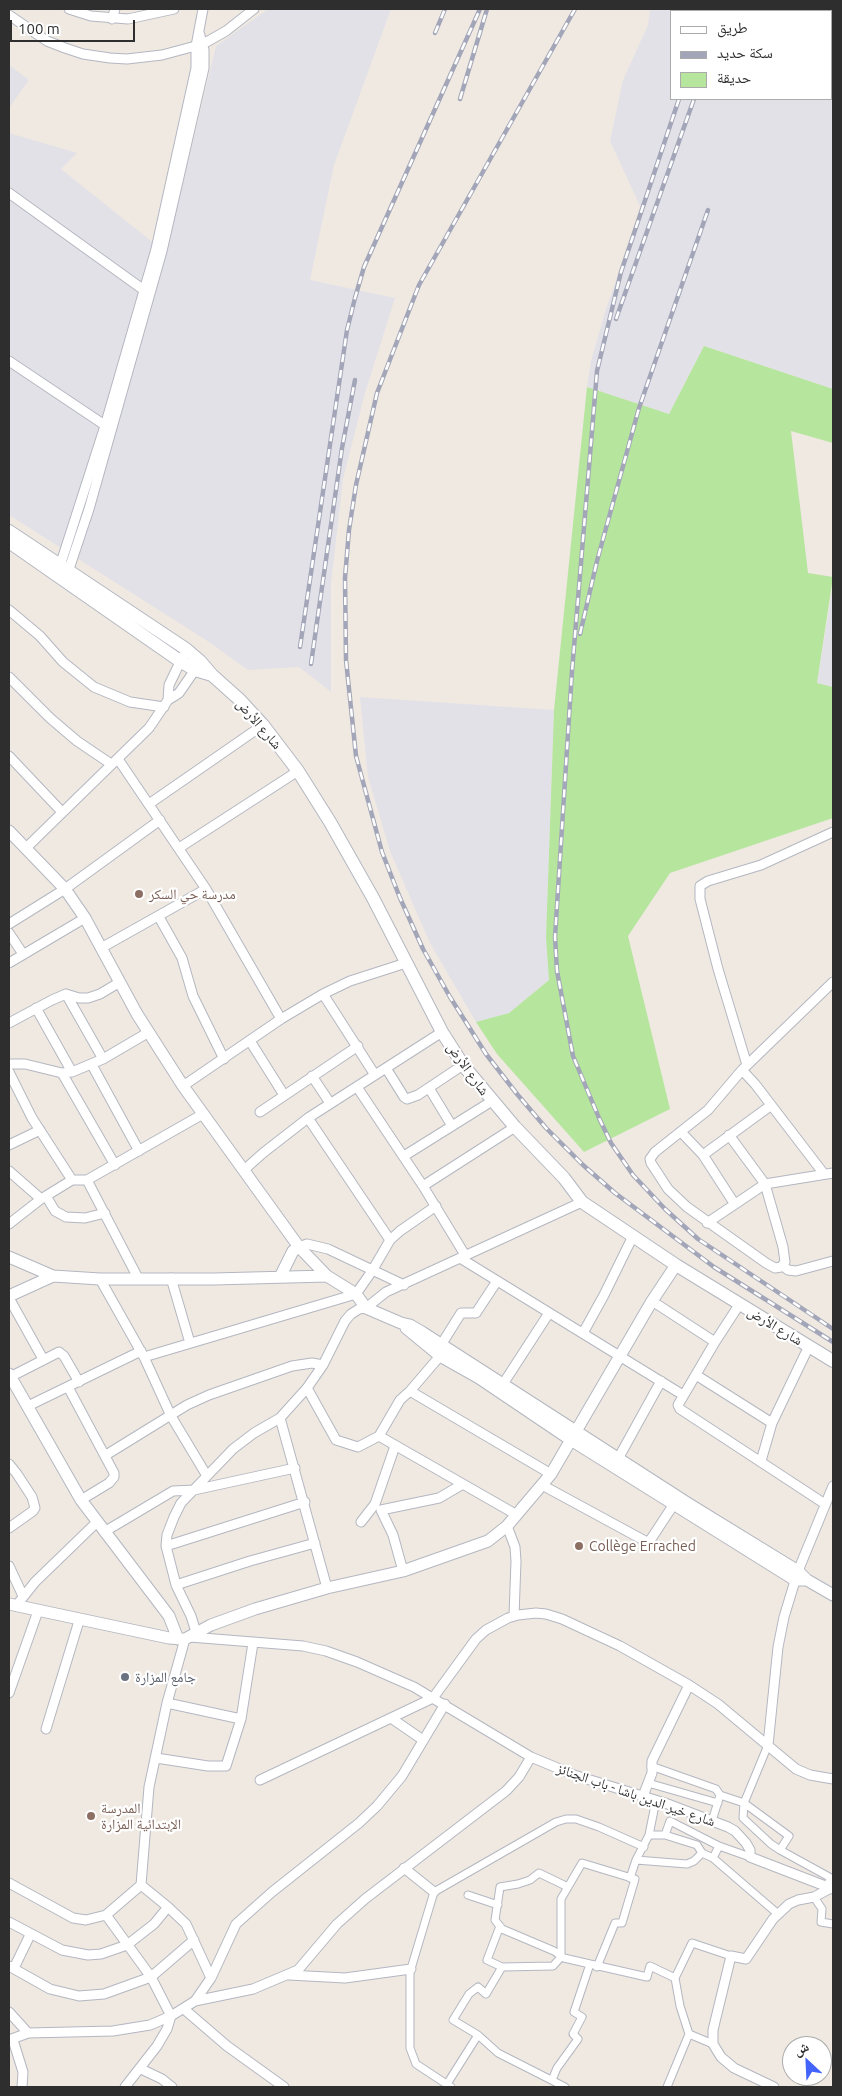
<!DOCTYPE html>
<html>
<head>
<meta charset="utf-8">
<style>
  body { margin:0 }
  #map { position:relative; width:842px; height:2096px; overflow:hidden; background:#efe9e1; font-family:Ubuntu,"Noto Naskh Arabic",sans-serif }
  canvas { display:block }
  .frame { position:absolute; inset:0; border:10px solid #2e2e2e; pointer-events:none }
  .legend { position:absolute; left:670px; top:10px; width:162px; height:90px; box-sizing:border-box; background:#fff; border:1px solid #ababab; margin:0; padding:6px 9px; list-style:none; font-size:15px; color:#2e2e2e }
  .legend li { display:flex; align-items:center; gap:10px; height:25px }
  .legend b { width:25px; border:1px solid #ababab }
  .north { position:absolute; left:782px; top:2036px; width:50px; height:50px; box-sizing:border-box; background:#fff; border:1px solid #ababab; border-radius:50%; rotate:335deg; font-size:14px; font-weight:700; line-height:20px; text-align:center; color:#2e2e2e }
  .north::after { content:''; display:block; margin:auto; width:18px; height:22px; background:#4264fb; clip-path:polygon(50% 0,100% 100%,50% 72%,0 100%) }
  .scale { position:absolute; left:10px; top:20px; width:125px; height:22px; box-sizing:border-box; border:2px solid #2e2e2e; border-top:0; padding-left:6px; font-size:15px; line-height:18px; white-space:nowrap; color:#2e2e2e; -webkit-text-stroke:4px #fff; paint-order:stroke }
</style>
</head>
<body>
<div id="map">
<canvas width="842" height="2096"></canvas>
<div class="frame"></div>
<ul class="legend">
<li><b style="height:6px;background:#fff"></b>طريق</li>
<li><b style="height:6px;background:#a3a6b8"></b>سكة حديد</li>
<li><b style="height:14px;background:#b6e59e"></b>حديقة</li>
</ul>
<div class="north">ش</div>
<div class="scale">100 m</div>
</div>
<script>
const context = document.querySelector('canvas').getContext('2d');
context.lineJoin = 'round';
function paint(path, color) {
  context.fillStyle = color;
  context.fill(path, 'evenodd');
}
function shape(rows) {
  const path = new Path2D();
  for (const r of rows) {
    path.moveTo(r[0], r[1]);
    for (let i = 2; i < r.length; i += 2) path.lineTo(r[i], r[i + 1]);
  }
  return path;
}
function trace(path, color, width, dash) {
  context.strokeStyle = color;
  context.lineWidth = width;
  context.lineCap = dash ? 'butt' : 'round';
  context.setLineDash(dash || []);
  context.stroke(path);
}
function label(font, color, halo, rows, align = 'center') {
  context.font = font + ' Ubuntu,"Noto Naskh Arabic",sans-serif';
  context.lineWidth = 4.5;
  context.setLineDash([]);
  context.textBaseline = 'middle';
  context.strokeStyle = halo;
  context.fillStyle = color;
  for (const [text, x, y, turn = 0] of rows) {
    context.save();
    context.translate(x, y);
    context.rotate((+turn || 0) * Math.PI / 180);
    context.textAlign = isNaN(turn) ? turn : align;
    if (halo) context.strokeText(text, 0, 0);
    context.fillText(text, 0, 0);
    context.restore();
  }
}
paint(shape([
  [268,9,391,9,334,165,310,280,395,298,365,393,343,479,331,584,331,692,299,667,248,670,206,640,9,515,9,133,77,153,61,169,166,253,216,46],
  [645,9,833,9,833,389,704,346,669,414,587,387,591,361,605,312,641,208,610,141,623,80,648,25,650,11],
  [671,11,831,11,831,99,671,99],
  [9,65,29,80,9,108],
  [833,584,833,687,817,683],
  [360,697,554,710,546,938,549,980,509,1013,476,1022,430,943,390,851,368,777]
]), '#e3e1e8');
paint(shape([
  [704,346,833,389,833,443,791,431,808,573,833,577,817,683,833,687,833,818,670,873,628,936,670,1109,584,1152,497,1054,476,1022,509,1013,549,980,546,938,554,710,587,387,669,414]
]), '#b6e59e');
const pedestrian = shape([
  [651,1766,716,1789,720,1795],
  [648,1783,718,1803],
  [744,1803,789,1836,780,1850,831,1878,826,1887],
  [744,1803,743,1818,771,1844,780,1850],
  [712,1821,720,1795,744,1803,768,1745],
  [649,1835,656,1800],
  [665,1835,697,1845,702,1853],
  [713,1858,778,1914],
  [636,1860,649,1835,665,1835,670,1821,719,1846],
  [630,1878,636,1860,687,1864,694,1861,702,1853,713,1858,719,1846,750,1857],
  [568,1887,539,1873,530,1880,518,1884,500,1887,495,1920,502,1929,554,1951,564,1958,590,1964],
  [468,1895,498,1905],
  [814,1897,822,1909,821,1922,833,1924],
  [502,1967,553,1966,561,1957,561,1899,582,1863,635,1879,622,1923,615,1923,597,1967],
  [689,2034,680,2006,675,1978,692,1943,731,1956],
  [478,2035,453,2020,469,1994,478,1987,486,1994,502,1967,487,1960,500,1926],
  [552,2080,557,2068,578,2039,573,2034,582,2017,574,2012,590,1964,647,1977,650,1966,675,1978],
  [447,2084,478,2035,498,2053,565,2087],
  [451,2087,416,2064,410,2048,410,1972,434,1892,556,1822,566,1819,576,1819,599,1827,644,1847],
  [667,2087,689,2034,713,2044]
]);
const minor = shape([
  [69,9,91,16,128,19,174,9],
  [9,15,47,41,65,48,83,54,110,58,127,59,162,55,203,44,226,31,254,9],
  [112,19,115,9],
  [9,193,148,293],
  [9,361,109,428],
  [59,569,105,426,156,249,196,68,196,46,203,9],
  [67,575,89,509,162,251,204,68,204,50,199,32],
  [9,610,40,636,63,662,94,687,130,702,164,707],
  [9,677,50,718,77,741,111,764],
  [168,700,179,693,197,667],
  [9,756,62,812],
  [118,759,206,889,281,1019],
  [149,804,263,725],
  [26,848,149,728,168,700,169,685,183,656],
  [179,848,298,771],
  [159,917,182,958,193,996,224,1059],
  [9,924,65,889,160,820],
  [9,933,23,954],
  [101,948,206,889],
  [9,963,85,918],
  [66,994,103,1059],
  [323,994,375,1075],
  [36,1008,72,1072],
  [9,1023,52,1000,66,994,79,998,88,998,100,994,120,982],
  [250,1041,284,1095],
  [9,1064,25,1064,62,1073,72,1072,103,1059,149,1032],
  [92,1065,139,1151],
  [747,1065,718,969,700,899,700,886,708,881,761,865,833,832],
  [386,1068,404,1097,407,1099,418,1095,463,1065],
  [9,1072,32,1118,72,1180],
  [62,1073,115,1165],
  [312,1076,330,1103],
  [183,1086,281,1019,323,994,350,981,406,963],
  [357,1087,423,1186,465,1255],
  [429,1088,452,1126],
  [260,1112,358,1046],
  [308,1118,390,1240],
  [681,1132,703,1155,734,1203],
  [729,1135,765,1184,783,1247,785,1262,781,1267,775,1268,766,1263,687,1207,668,1189,651,1163,650,1159,655,1152,708,1110,742,1070],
  [9,1145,40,1130],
  [703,1155,770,1106],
  [404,1156,492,1101],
  [244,1170,263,1153,308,1118,442,1032],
  [9,1171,41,1199],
  [824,1174,755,1084,742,1070,833,982],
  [87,1180,138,1278],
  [423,1186,515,1127],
  [46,1196,55,1211,66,1217,85,1218,105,1213],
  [707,1223,765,1184,833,1173],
  [9,1224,41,1199,72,1180,87,1180,203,1114],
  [299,1247,307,1244,328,1249,404,1285],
  [460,1258,683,1395],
  [783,1266,788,1270,796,1271,833,1261],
  [171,1278,190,1343],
  [100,1279,144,1357,171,1416,207,1476],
  [9,1298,43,1359],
  [652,1301,715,1342],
  [739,1305,715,1342,678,1405,680,1409,825,1504],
  [583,1333,604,1295,633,1236],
  [441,1345,461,1313,476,1313,497,1281],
  [144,1357,356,1294,372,1271,390,1240,400,1231,436,1206],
  [696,1375,772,1423],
  [10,1377,59,1352,64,1356,79,1382],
  [503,1384,549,1313],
  [68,1387,114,1473,114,1477,109,1483,81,1500],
  [307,1388,336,1440,358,1447,379,1436,400,1400,410,1391,440,1356],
  [410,1391,551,1474],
  [28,1406,141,1351],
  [280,1418,327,1588],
  [379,1436,517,1515],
  [106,1455,187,1405,209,1395,292,1366,312,1363,323,1365],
  [619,1457,661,1381],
  [761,1461,772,1423,809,1346],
  [9,1464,17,1474,32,1497,35,1508,33,1511,9,1528],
  [542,1485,647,1542,651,1539,674,1504],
  [361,1522,375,1504,395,1446],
  [507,1526,515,1547,516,1561,514,1616],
  [104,1532,173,1491,194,1490,295,1468],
  [166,1546,305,1502],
  [9,1566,23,1596],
  [403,1571,393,1535,381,1510,439,1498,463,1484],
  [176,1585,250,1561,315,1543],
  [16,1606,35,1582,97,1522],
  [196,1632,191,1616,176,1585,166,1546,167,1535,174,1517,181,1503,233,1449,254,1433,280,1418,307,1388,323,1365,345,1321,351,1314,359,1309,366,1308,386,1292,582,1202],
  [190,1637,303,1646,326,1651,357,1662,414,1687,531,1757,574,1775,665,1803,728,1827,735,1831,746,1843,750,1850,750,1857,833,1889],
  [9,1693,38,1611],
  [167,1703,241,1719],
  [391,1718,423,1740],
  [46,1729,79,1621],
  [768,1745,778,1647,784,1617,798,1571,833,1486],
  [156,1758,208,1766,226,1766,241,1719,253,1643],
  [260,1780,433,1698,476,1639,486,1630,508,1618,518,1615,536,1613,546,1614,562,1619,620,1646,689,1685,718,1704,796,1769,810,1775,833,1779],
  [643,1796,652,1773,652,1761,689,1685],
  [404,1868,434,1892],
  [9,1883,73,1918,86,1920,106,1915,141,1885,149,1787,167,1703,185,1639],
  [141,1885,168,1907,186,1924,211,1978],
  [9,1922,62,1950,88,1955,101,1954,127,1945,154,1924,168,1907],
  [9,1966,50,1989,79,1996,104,1994,151,1977,194,1940],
  [14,1968,30,1935],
  [289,1975,345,1978,411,1969],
  [195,2001,253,1989,298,1970,337,1924,365,1899,506,1791,519,1777,531,1757],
  [184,2009,227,2046,284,2087],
  [9,2012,28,2033],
  [9,2040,28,2033,113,2031,150,2025,171,2016,151,1977,106,1915],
  [13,2040,23,2072,22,2087],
  [141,2069,162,2079,172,2087],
  [125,2087,157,2046,167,2029,171,2016,195,2001,211,1978,236,1924,272,1892,359,1823,377,1806,402,1776,445,1704],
  [774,2087,734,2068,721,2057,713,2044,713,2030,731,1956,746,1959,773,1919,789,1904,798,1900,814,1897,831,1888]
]);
const tertiary = shape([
  [9,831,65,889,85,918,137,1014,183,1086,299,1247,327,1276,356,1294,366,1308,401,1323,410,1325,422,1332,689,1504,798,1571,807,1580,833,1595],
  [9,1257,53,1276,100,1279,214,1279,327,1276],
  [280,1277,293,1251,299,1247],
  [9,1296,53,1276],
  [406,1328,440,1356,479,1378,571,1440,795,1580,807,1580],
  [9,1374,81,1500,169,1616,178,1639],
  [9,1604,169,1638,185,1639,211,1625,255,1609,327,1588,403,1571,488,1541,507,1526,551,1474,652,1301,676,1265]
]);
const secondary = shape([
  [9,531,186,649,200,661,212,675,240,700,263,725,298,771,330,822,373,898,442,1032,463,1065,515,1127,564,1178,582,1202,676,1265,833,1361],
  [9,542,180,661,195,670,212,675]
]);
trace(pedestrian, '#b4b7c1', 9);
trace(minor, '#b4b7c1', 11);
trace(tertiary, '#b4b7c1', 13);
trace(secondary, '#b4b7c1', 14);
trace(pedestrian, '#fff', 7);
trace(minor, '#fff', 9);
trace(tertiary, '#fff', 11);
trace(secondary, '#fff', 12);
const rail = shape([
  [575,9,419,285,377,393,356,485,349,530,345,578,346,660,356,756,382,852,400,898,423,949,450,997,486,1054,517,1094,546,1128,583,1165,615,1193,714,1267,833,1342],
  [709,11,710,9],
  [724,11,725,9],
  [435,33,445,9],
  [460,99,487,9],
  [679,99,621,272,597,371,572,671,555,937,557,971,573,1056,599,1118,611,1143,633,1175,665,1209,698,1239,833,1329],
  [616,319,694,99],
  [580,634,597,561,639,408,708,210],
  [300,647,347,330,355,298,364,267,480,9],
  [311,664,342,448,355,380]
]);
trace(rail, '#a3a6b8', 4.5);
trace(rail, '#fff', 2.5, [8]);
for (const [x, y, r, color] of [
  [139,894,5,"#8d6e63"],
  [579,1546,5,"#8d6e63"],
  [125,1677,5,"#6b7280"],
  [91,1816,5,"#8d6e63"]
]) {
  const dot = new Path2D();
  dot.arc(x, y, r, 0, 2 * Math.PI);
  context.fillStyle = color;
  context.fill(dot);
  trace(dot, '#fff', 2);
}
label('14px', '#2e2e2e', '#fff', [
  ["شارع الأرض",259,724,49],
  ["شارع الأرض",468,1069,54],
  ["شارع الأرض",775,1326,31],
  ["شارع خير الدين باشا - باب الجنائز",636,1795,19]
]);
label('14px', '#785e54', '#fff', [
  ["مدرسة حي السكر",149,894],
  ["Collège Errached",589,1546],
  ["المدرسة",101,1808],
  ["الإبتدائية المزارة",101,1824]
], 'left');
label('14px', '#5b616d', '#fff', [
  ["جامع المزارة",135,1677]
], 'left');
</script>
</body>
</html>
